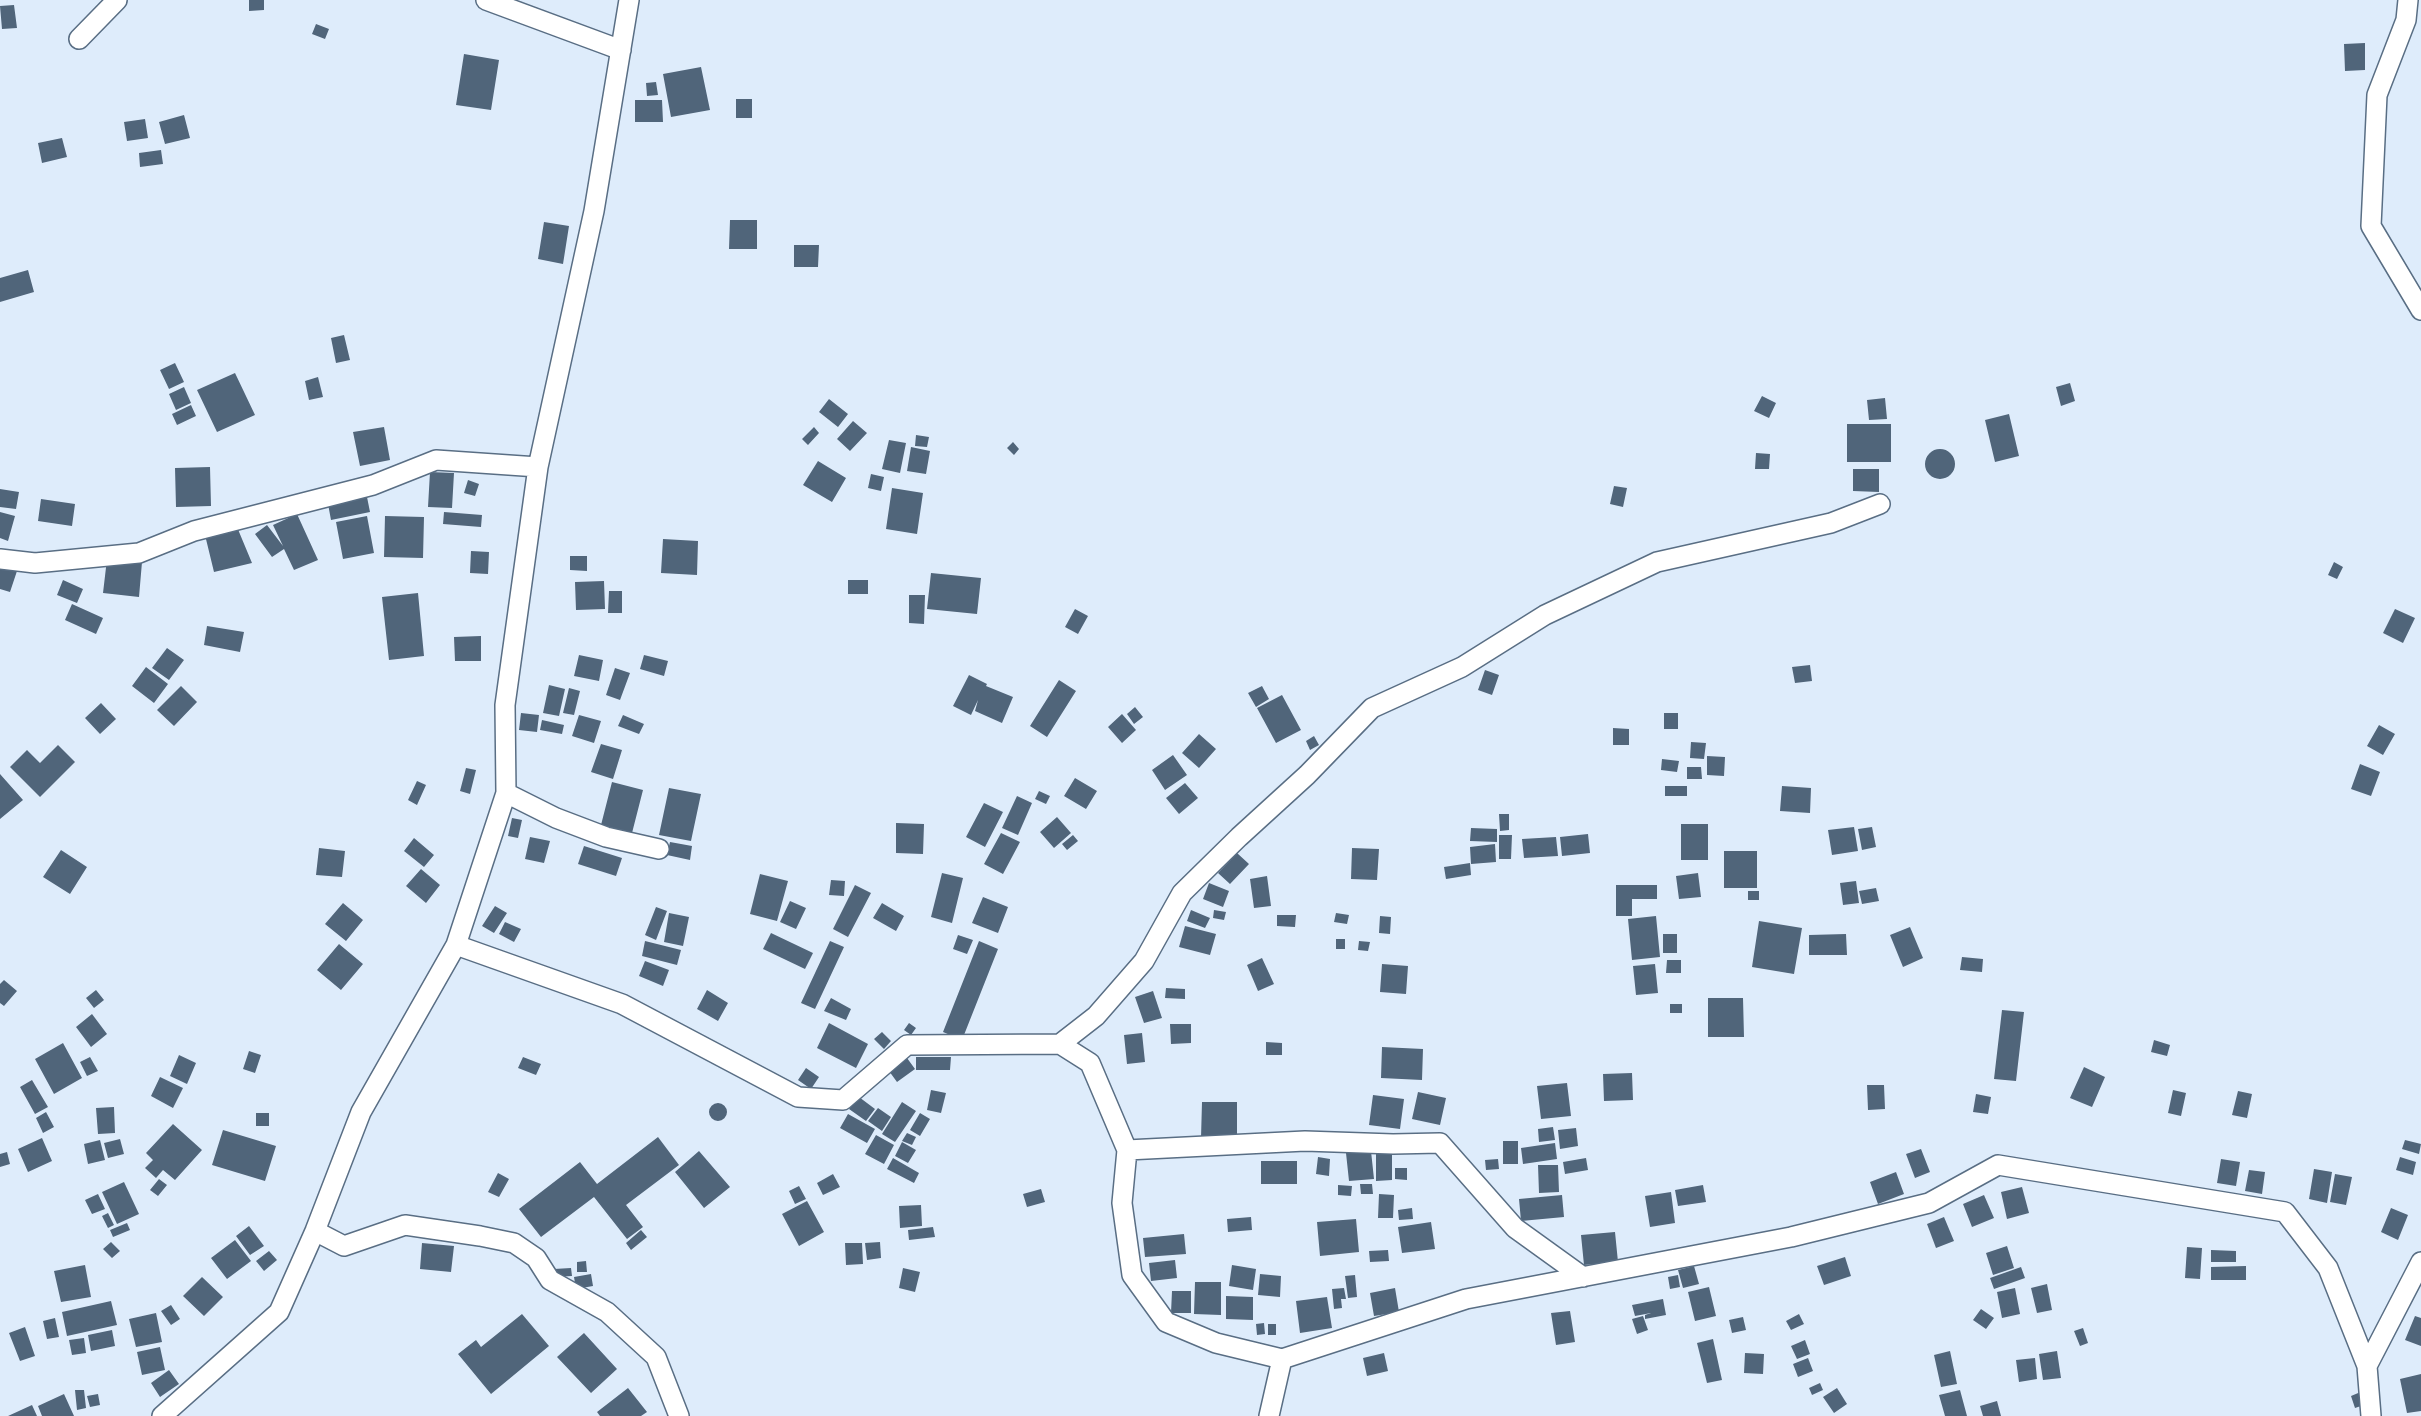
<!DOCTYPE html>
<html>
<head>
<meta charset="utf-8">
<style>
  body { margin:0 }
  canvas { display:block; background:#deecfb }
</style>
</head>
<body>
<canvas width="2421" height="1416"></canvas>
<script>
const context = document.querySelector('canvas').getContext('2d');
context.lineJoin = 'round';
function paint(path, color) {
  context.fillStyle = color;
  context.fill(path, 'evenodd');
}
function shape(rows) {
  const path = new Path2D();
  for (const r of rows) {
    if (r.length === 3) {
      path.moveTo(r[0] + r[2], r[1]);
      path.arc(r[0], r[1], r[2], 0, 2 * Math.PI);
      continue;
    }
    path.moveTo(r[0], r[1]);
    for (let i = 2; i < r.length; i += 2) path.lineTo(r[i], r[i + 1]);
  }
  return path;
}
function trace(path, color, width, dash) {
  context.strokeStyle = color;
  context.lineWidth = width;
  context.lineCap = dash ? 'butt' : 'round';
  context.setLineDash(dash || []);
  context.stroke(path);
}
paint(shape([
  [249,0,264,0,264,10,249,11],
  [14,5,17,28,2,29,0,6],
  [316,24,329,29,325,39,312,34],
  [2365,43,2365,70,2345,71,2344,44],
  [464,54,499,60,491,110,456,105],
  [701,67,710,110,671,117,663,74],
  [656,82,658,95,647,96,646,83],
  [736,99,752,99,752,118,736,118],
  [635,100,662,100,663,122,635,122],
  [184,115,190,138,165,144,159,122],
  [145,119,148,138,127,141,124,122],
  [62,138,67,157,42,163,38,143],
  [161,150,163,164,140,167,139,153],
  [730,220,757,220,757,249,729,249],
  [544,222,569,226,563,264,538,259],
  [794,245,819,245,818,267,794,267],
  [28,270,34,292,0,302,0,278],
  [344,335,350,360,336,363,331,338],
  [175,363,184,382,169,389,160,370],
  [235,373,255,415,217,432,197,390],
  [318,377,323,397,309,400,305,381],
  [2070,383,2075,401,2061,406,2056,387],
  [184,387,191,403,176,410,169,394],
  [1762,396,1776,403,1769,418,1754,411],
  [1885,398,1887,419,1869,420,1867,400],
  [829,399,848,414,838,427,819,412],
  [191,405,196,416,177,425,172,414],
  [2009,414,2019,456,1995,462,1985,420],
  [853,421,867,433,850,451,837,439],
  [1847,424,1891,424,1891,462,1847,462],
  [384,427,390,460,360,466,353,432],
  [814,427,819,433,808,445,802,439],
  [916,435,929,437,927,447,915,446],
  [889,440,906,443,900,473,882,469],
  [1013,442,1019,449,1014,455,1007,448],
  [911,447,930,451,926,474,907,471],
  [1940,464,15],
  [1756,453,1770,454,1769,469,1755,469],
  [818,461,846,478,832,502,803,485],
  [210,467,211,506,176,507,175,468],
  [1853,469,1879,469,1879,492,1853,491],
  [430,472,454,473,452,508,428,507],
  [871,474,884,477,881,491,868,488],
  [468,480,479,484,475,496,464,493],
  [1614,486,1627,488,1623,507,1610,504],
  [892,488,923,493,917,534,886,529],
  [0,489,19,492,16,509,0,507],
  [367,497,370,512,331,520,328,504],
  [41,499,75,504,72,526,38,521],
  [0,512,15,516,8,541,0,538],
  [444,512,482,515,481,527,443,524],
  [297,514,318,560,294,570,284,549,272,557,255,534,267,525,283,546,273,525],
  [367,516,374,553,343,559,336,522],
  [385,516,424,517,423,558,384,557],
  [237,527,252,563,214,572,205,535],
  [663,539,698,541,697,575,661,573],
  [471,551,489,552,488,574,470,573],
  [570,556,587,556,587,571,570,570],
  [107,559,142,562,139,597,103,593],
  [2334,562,2343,567,2337,579,2328,575],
  [0,566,17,571,10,592,0,589],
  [931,573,981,578,977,614,927,609],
  [63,580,83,589,77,603,57,595],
  [848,580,868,580,868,594,848,594],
  [604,581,605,609,576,610,575,582],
  [609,591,622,591,622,613,608,613],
  [418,593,424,656,389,660,382,597],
  [909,595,925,595,924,624,909,623],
  [72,604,103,618,96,634,65,620],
  [1075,609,1088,616,1078,634,1065,627],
  [2395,609,2415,618,2403,643,2383,633],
  [207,626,244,632,240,652,204,645],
  [481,636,481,661,455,661,454,637],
  [167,648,184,660,169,680,152,668],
  [579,655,603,660,599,681,574,676],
  [644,655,668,661,664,676,640,669],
  [1810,665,1812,681,1795,683,1792,667],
  [146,667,168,684,154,703,132,686],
  [615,668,630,673,620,700,606,695],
  [1485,670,1499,675,1492,695,1478,690],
  [969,675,987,684,986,686,1013,697,1002,723,975,711,978,700,971,715,953,706],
  [1059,680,1076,691,1047,737,1030,726],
  [549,685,565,689,559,716,543,713],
  [181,686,197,702,174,726,157,710],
  [1262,686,1269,699,1256,707,1248,693],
  [569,688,580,691,574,715,563,713],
  [1282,695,1301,730,1276,743,1257,708],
  [101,703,116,719,100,734,85,718],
  [1135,707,1143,717,1134,724,1127,714],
  [521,713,539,715,537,732,519,730],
  [1664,713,1678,713,1678,729,1664,729],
  [1122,714,1136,730,1122,743,1108,727],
  [579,715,601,721,594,743,572,736],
  [623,715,644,724,639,734,618,726],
  [542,720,564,725,562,734,540,730],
  [2379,725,2395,734,2383,755,2367,746],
  [1613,728,1629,729,1629,745,1613,745],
  [1199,734,1216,749,1199,768,1182,753],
  [1314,736,1319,745,1310,750,1306,741],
  [1691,742,1706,743,1704,759,1690,758],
  [601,744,622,750,613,779,591,772],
  [58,745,75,762,40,797,10,767,27,750,40,763],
  [1173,755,1187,775,1165,790,1152,770],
  [1707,756,1725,757,1724,776,1707,775],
  [1662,759,1679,761,1677,772,1661,770],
  [2360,764,2380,772,2371,796,2351,789],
  [1687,767,1701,767,1702,779,1687,779],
  [466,768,476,770,470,794,460,791],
  [0,774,23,800,0,819],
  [1075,778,1097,791,1086,809,1064,796],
  [417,781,426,785,417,805,408,800],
  [612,782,643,790,632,833,601,825],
  [1185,783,1198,798,1179,814,1166,798],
  [1665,786,1687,786,1687,796,1665,796],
  [1782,786,1811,788,1810,813,1780,811],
  [669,788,701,794,691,841,659,835],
  [1039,791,1050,796,1046,804,1035,799],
  [1017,796,1032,803,1018,835,1002,828],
  [984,803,1003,812,985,847,966,837],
  [1499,814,1509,814,1509,830,1500,831],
  [1057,817,1071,833,1054,848,1040,832],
  [512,818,522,820,518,838,508,836],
  [896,823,924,824,923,854,896,853],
  [1681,824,1708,824,1708,860,1681,860],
  [1854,827,1858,851,1832,855,1828,830],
  [1872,827,1876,847,1862,850,1858,829],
  [1471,828,1497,829,1497,842,1470,841],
  [1001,833,1020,842,1003,874,984,864],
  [1588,834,1590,853,1562,856,1560,837],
  [1073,835,1078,841,1067,850,1062,844],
  [1499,835,1512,835,1511,859,1499,859],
  [530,837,550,841,544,863,525,859],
  [1556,837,1558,856,1524,858,1522,839],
  [414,838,434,855,424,867,404,851],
  [670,842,692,846,690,860,667,855],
  [1495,844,1496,862,1471,864,1470,847],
  [584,846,622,858,616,876,578,864],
  [319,848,345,851,342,877,316,875],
  [1352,848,1379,849,1377,880,1351,879],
  [61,850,87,867,70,894,43,877],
  [1724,851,1757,851,1757,888,1724,888],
  [1237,853,1249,864,1230,884,1218,873],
  [1470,863,1471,875,1446,879,1444,867],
  [421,869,440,885,426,903,406,886],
  [942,873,963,878,952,923,931,917],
  [1698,873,1701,897,1679,899,1676,876],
  [760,874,788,881,777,921,750,914],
  [1267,876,1271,906,1254,908,1250,879],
  [831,880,845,881,844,896,829,895],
  [1856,881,1859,903,1843,905,1840,883],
  [1209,883,1229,891,1223,907,1203,899],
  [855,885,871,893,848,937,833,929],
  [1616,885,1657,885,1657,899,1632,899,1632,916,1616,916],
  [1876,888,1879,901,1862,904,1859,891],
  [1748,891,1759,891,1759,900,1748,900],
  [983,897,1008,907,998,933,972,923],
  [790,901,806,908,796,929,780,922],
  [343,903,363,920,346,941,325,924],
  [882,903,904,916,896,931,873,918],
  [495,906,507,913,494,933,482,926],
  [656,907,667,911,656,940,645,935],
  [1191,910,1210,918,1205,928,1187,921],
  [1214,910,1226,912,1224,920,1213,918],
  [669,913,689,917,683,946,664,942],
  [1336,913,1349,915,1347,924,1334,922],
  [1277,915,1296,915,1295,927,1277,926],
  [1380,916,1391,917,1390,934,1379,933],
  [1656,916,1660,957,1632,960,1628,919],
  [1759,921,1802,928,1794,974,1752,967],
  [505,922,521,929,514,942,499,934],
  [1185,926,1216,934,1210,955,1179,947],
  [1910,927,1923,958,1903,967,1890,935],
  [771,933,813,953,805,969,763,949],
  [1663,934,1677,934,1677,953,1663,953],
  [1846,934,1847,955,1809,955,1809,935],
  [958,935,973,940,967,954,953,949],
  [1336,939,1345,939,1345,949,1336,949],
  [645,941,681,950,677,965,642,956],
  [830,941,844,947,815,1009,801,1003],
  [979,941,998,949,962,1040,943,1032],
  [1359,941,1370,942,1368,951,1358,950],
  [339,944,363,964,341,990,317,970],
  [1962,957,1983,959,1982,972,1960,970],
  [1262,958,1274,984,1258,991,1247,965],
  [1667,960,1681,960,1681,973,1666,973],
  [645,961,669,970,663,986,639,976],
  [1382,964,1408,966,1406,994,1380,992],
  [1655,964,1658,993,1636,995,1633,966],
  [4,980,17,991,4,1006,0,1003,0,984],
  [1166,988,1185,989,1185,999,1165,998],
  [96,990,104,1000,94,1008,86,998],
  [707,990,728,1003,718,1021,697,1009],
  [1153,991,1162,1018,1144,1023,1135,997],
  [831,998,851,1009,846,1020,824,1011],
  [1708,998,1743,998,1744,1037,1708,1037],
  [1670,1004,1682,1004,1682,1013,1670,1013],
  [2002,1010,2024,1012,2016,1081,1994,1079],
  [92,1014,107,1034,91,1047,76,1027],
  [829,1023,868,1044,856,1068,817,1048],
  [909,1023,916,1028,911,1035,904,1030],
  [1170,1024,1191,1024,1191,1043,1171,1044],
  [882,1032,891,1041,884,1049,874,1039],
  [1142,1033,1145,1062,1127,1064,1124,1035],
  [2154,1040,2170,1045,2167,1056,2151,1052],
  [1266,1042,1282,1043,1282,1055,1266,1055],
  [63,1043,82,1078,54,1094,35,1059],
  [1382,1047,1423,1049,1422,1080,1381,1078],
  [249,1051,261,1055,255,1073,243,1069],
  [179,1055,196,1063,187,1084,170,1076],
  [90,1057,98,1071,87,1076,80,1062],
  [523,1057,541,1064,536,1075,518,1068],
  [916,1057,951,1057,950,1070,916,1070],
  [907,1058,915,1069,897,1082,889,1071],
  [2084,1067,2105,1077,2092,1107,2070,1098],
  [806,1068,819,1077,811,1089,798,1080],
  [1632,1073,1633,1100,1604,1101,1603,1074],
  [160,1077,183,1088,173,1108,151,1096],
  [32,1080,48,1107,35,1114,20,1087],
  [1567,1083,1571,1116,1541,1119,1537,1086],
  [1867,1085,1884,1085,1885,1109,1868,1110],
  [931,1090,946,1093,941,1113,927,1110],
  [2173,1090,2186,1093,2181,1116,2168,1113],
  [2238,1091,2252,1094,2247,1118,2232,1115],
  [1418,1092,1446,1098,1440,1125,1412,1119],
  [1976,1094,1991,1097,1988,1114,1973,1112],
  [1373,1095,1404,1099,1400,1129,1369,1125],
  [859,1097,875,1109,866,1121,849,1109],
  [902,1102,916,1111,895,1142,882,1134],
  [1202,1102,1237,1102,1237,1138,1201,1138],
  [718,1112,9],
  [114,1107,115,1133,98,1134,96,1108],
  [878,1108,891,1117,882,1131,868,1121],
  [46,1112,54,1127,43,1133,36,1118],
  [256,1113,269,1113,269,1126,256,1126],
  [920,1113,930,1119,920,1136,910,1130],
  [848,1114,875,1129,867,1143,840,1128],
  [173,1124,202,1150,175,1180,163,1170,156,1178,145,1168,153,1160,146,1153],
  [1553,1127,1555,1140,1539,1142,1538,1129],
  [1576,1128,1578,1146,1560,1149,1558,1130],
  [223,1130,276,1146,265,1181,212,1165],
  [907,1133,916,1137,912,1145,902,1141],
  [876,1135,894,1145,884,1164,865,1154],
  [658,1137,679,1165,626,1205,643,1227,627,1239,594,1197,541,1237,519,1209,580,1162,597,1184],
  [42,1138,52,1161,28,1172,18,1149],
  [120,1139,124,1154,108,1158,104,1143],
  [100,1140,105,1160,88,1164,84,1144],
  [2405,1140,2421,1144,2419,1154,2402,1149],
  [1503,1141,1518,1141,1518,1164,1503,1164],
  [902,1142,916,1150,908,1163,895,1156],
  [1555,1143,1557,1159,1523,1164,1521,1148],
  [1921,1149,1930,1172,1915,1178,1906,1154],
  [699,1151,730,1187,704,1208,675,1172],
  [1371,1151,1374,1179,1349,1181,1346,1153],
  [1392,1151,1392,1180,1376,1181,1376,1152],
  [7,1152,10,1164,0,1167,0,1154],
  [1318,1157,1330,1159,1329,1176,1316,1174],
  [2400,1157,2416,1162,2413,1175,2396,1170],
  [893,1158,919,1173,914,1183,887,1169],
  [1586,1158,1588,1170,1565,1174,1563,1162],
  [1498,1159,1499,1169,1486,1170,1485,1160],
  [2221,1159,2240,1162,2236,1186,2217,1183],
  [1261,1161,1297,1161,1297,1184,1261,1184],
  [1538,1165,1558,1165,1559,1192,1539,1193],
  [1395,1168,1407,1168,1407,1180,1395,1179],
  [2314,1169,2332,1172,2327,1203,2309,1199],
  [2249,1170,2265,1172,2262,1194,2245,1191],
  [1896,1172,1904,1194,1878,1204,1870,1182],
  [498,1173,509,1179,499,1197,488,1192],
  [833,1174,840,1187,823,1195,817,1183],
  [2335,1174,2352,1177,2346,1205,2330,1202],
  [159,1179,167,1185,158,1196,150,1190],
  [124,1182,139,1214,117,1224,102,1192],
  [1360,1184,1372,1184,1373,1194,1361,1194],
  [1338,1185,1352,1186,1351,1196,1338,1195],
  [1703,1185,1706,1202,1678,1206,1675,1190],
  [799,1186,806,1199,795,1204,789,1191],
  [2022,1187,2029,1213,2007,1219,2001,1192],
  [1041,1189,1045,1202,1027,1207,1023,1194],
  [1671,1192,1675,1223,1650,1227,1645,1196],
  [98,1194,105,1209,92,1214,85,1200],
  [1379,1194,1394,1195,1393,1218,1378,1218],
  [1562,1195,1564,1217,1521,1221,1519,1199],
  [1984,1195,1994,1218,1972,1227,1963,1204],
  [807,1201,824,1232,799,1246,782,1214],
  [921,1205,922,1226,900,1228,899,1206],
  [1412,1208,1413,1219,1399,1220,1398,1210],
  [2391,1208,2408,1215,2398,1240,2381,1232],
  [108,1213,114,1225,108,1228,102,1216],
  [1251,1217,1252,1230,1228,1232,1227,1219],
  [1944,1217,1954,1241,1936,1248,1927,1224],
  [1356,1219,1359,1252,1320,1256,1317,1222],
  [1431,1222,1435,1249,1402,1253,1398,1227],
  [127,1223,130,1230,113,1237,110,1230],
  [249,1226,264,1246,250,1255,236,1236],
  [933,1227,935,1237,909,1240,908,1230],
  [641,1230,647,1237,631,1250,626,1243],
  [1615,1232,1618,1262,1584,1265,1581,1235],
  [1184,1234,1186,1254,1145,1257,1143,1238],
  [235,1240,251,1261,227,1279,211,1258],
  [111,1242,120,1251,112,1258,103,1249],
  [880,1242,881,1258,867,1260,865,1243],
  [422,1243,454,1246,451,1272,420,1269],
  [845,1243,862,1243,863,1264,846,1265],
  [2007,1246,2014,1268,1993,1275,1986,1253],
  [2187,1247,2202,1248,2200,1279,2185,1278],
  [1388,1250,1389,1261,1370,1262,1369,1251],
  [2211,1250,2236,1251,2236,1262,2211,1262],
  [269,1251,277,1260,264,1271,256,1261],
  [1845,1257,1851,1276,1824,1285,1817,1266],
  [1175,1260,1177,1278,1151,1281,1149,1263],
  [586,1261,587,1272,577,1272,577,1262],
  [85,1265,91,1297,61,1302,54,1271],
  [1232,1265,1256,1269,1253,1290,1229,1286],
  [1694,1266,1699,1284,1683,1288,1678,1270],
  [2246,1266,2246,1280,2211,1280,2211,1267],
  [2021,1267,2025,1278,1994,1289,1990,1278],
  [571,1268,572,1276,555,1277,554,1269],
  [903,1268,920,1272,915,1292,899,1288],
  [591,1274,593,1286,576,1289,574,1277],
  [1260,1274,1281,1276,1280,1297,1258,1295],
  [1355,1275,1357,1297,1348,1298,1345,1276],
  [1678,1275,1680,1287,1670,1289,1668,1277],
  [202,1277,223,1297,204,1316,183,1296],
  [1195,1282,1221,1282,1221,1315,1194,1314],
  [2047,1284,2052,1310,2037,1313,2031,1288],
  [1709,1287,1716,1316,1695,1321,1688,1292],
  [1344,1288,1346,1299,1341,1299,1342,1308,1334,1309,1332,1289],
  [1395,1288,1399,1312,1374,1316,1370,1293],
  [2015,1288,2020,1314,2002,1318,1997,1292],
  [1172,1291,1191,1291,1191,1313,1171,1313],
  [1226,1296,1253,1297,1253,1320,1226,1319],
  [1327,1297,1332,1328,1300,1333,1296,1301],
  [1663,1299,1666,1315,1645,1319,1645,1315,1651,1313,1635,1316,1632,1305],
  [111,1301,117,1325,67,1336,62,1312],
  [171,1305,180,1319,171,1325,161,1311],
  [1981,1309,1994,1318,1986,1329,1973,1320],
  [1570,1311,1575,1342,1556,1345,1551,1313],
  [156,1313,162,1342,136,1347,129,1319],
  [522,1314,549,1346,491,1394,458,1354,476,1340,481,1347],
  [1799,1314,1804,1324,1791,1330,1786,1321],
  [1643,1316,1648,1330,1637,1334,1632,1319],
  [2415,1316,2421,1318,2421,1346,2405,1340],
  [1743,1317,1746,1330,1732,1333,1729,1320],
  [55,1318,59,1337,47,1339,43,1321],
  [1264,1323,1265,1334,1257,1335,1256,1324],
  [1268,1324,1276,1324,1276,1335,1268,1335],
  [25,1327,35,1356,20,1361,9,1333],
  [2083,1328,2088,1343,2080,1346,2074,1331],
  [112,1330,115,1346,91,1351,88,1335],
  [584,1333,617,1369,591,1393,557,1357],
  [84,1338,86,1353,72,1355,69,1340],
  [1713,1339,1722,1380,1707,1383,1697,1343],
  [1805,1340,1810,1354,1797,1359,1791,1346],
  [160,1347,165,1370,142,1375,137,1352],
  [1950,1351,1957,1384,1941,1387,1934,1355],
  [2057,1351,2061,1378,2043,1380,2039,1354],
  [1384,1353,1388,1371,1367,1376,1363,1358],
  [1745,1353,1764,1354,1763,1374,1744,1373],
  [1808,1358,1813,1371,1798,1377,1793,1364],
  [2035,1358,2037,1379,2019,1382,2016,1360],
  [169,1370,179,1384,160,1397,151,1383],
  [2421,1374,2421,1411,2407,1413,2400,1379],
  [1820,1383,1823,1390,1812,1395,1809,1388],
  [628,1388,647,1412,641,1416,600,1416,597,1412],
  [1837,1388,1847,1404,1834,1413,1823,1397],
  [75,1390,84,1390,86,1408,77,1410],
  [1960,1390,1967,1416,1945,1416,1939,1395],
  [2363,1391,2367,1404,2355,1408,2351,1396],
  [64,1394,74,1416,42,1416,38,1406],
  [98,1394,100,1405,90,1407,87,1396],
  [1997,1401,2001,1416,1983,1416,1980,1406],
  [32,1405,37,1416,8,1416]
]), '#50657a');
const street = shape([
  [486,0,621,50],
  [2408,0,2406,20,2377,95,2371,226,2421,310],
  [79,39,117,0],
  [0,559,35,563,139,553,194,531,373,485,436,460,538,467],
  [506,793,556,818,606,837,659,849],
  [456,945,622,1004,798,1097,843,1100,907,1045,1060,1044,1090,1063,1127,1150,1122,1203,1132,1275,1166,1322,1216,1343,1282,1359,1466,1299,1791,1237,1929,1203,1998,1165,2285,1212,2328,1268,2367,1366,2371,1416],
  [1060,1044,1096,1016,1144,961,1182,893,1239,837,1307,775,1372,708,1462,667,1545,615,1657,562,1831,523,1880,504],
  [1127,1150,1305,1141,1393,1144,1440,1143,1515,1228,1583,1277],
  [315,1231,344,1246,405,1225,480,1236,514,1243,536,1258,550,1280,607,1312,656,1357,679,1416],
  [2367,1366,2421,1262],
  [162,1416,279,1312,315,1231,361,1112,456,945,506,793,505,705,538,467,594,211,629,0],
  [1269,1416,1282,1359]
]);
trace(street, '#596e84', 22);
trace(street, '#fff', 19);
</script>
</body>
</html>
